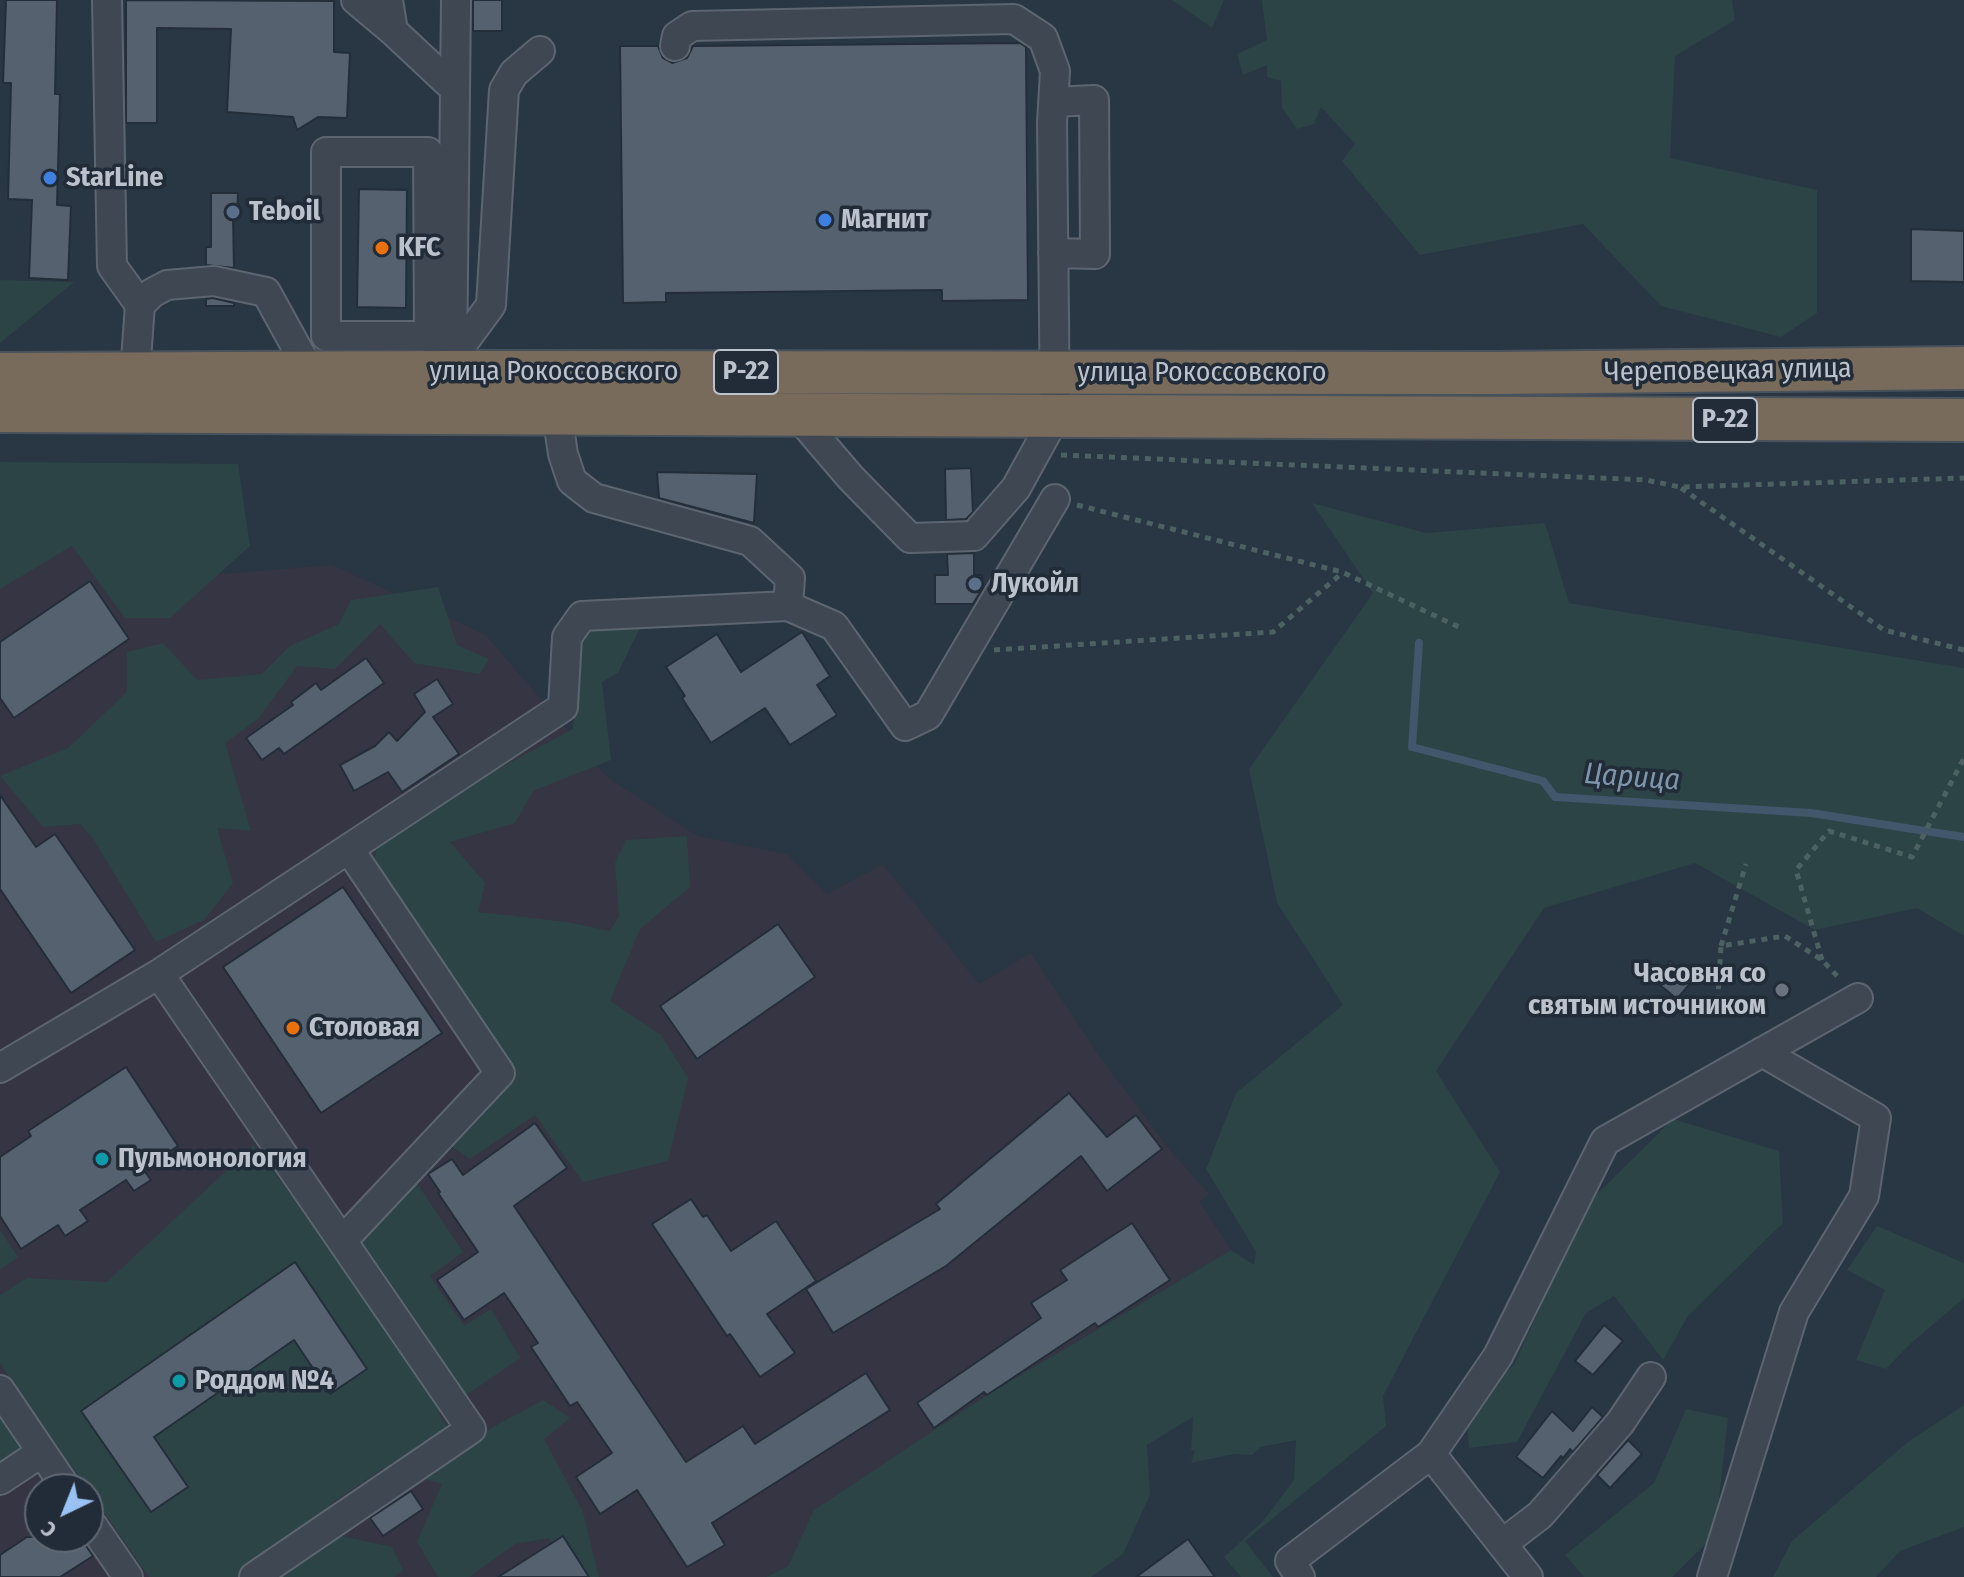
<!DOCTYPE html>
<html>
<head>
<meta charset="utf-8">
<style>
  body { margin:0 }
  #map { position:relative; width:1964px; height:1577px; overflow:hidden; background:#293643; font-family:"Fira Sans Condensed",sans-serif }
  canvas { display:block }
  .north { position:absolute; left:24px; top:1473px; width:80px; height:80px; box-sizing:border-box; background:#222c38; border:2px solid #5f6873; border-radius:50%; rotate:223deg; font-size:22px; font-weight:700; line-height:32px; text-align:center; color:#bbc2cc }
  .north::after { content:''; display:block; margin:auto; width:28px; height:36px; background:#99c1f3; clip-path:polygon(50% 0,100% 100%,50% 72%,0 100%) }
</style>
</head>
<body>
<div id="map">
<canvas width="1964" height="1577"></canvas>
<div class="north">С</div>
</div>
<script>
const context = document.querySelector('canvas').getContext('2d');
context.lineJoin = 'round';
function paint(path, color) {
  context.fillStyle = color;
  context.fill(path, 'evenodd');
}
function shape(rows) {
  const path = new Path2D();
  for (const r of rows) {
    path.moveTo(r[0], r[1]);
    for (let i = 2; i < r.length; i += 2) path.lineTo(r[i], r[i + 1]);
  }
  return path;
}
function trace(path, color, width, dash) {
  context.strokeStyle = color;
  context.lineWidth = width;
  context.lineCap = dash ? 'butt' : 'round';
  context.setLineDash(dash || []);
  context.stroke(path);
}
function label(font, color, halo, rows, align = 'center') {
  context.font = font + ' "Fira Sans Condensed",sans-serif';
  context.lineWidth = 7;
  context.setLineDash([]);
  context.textBaseline = 'middle';
  context.strokeStyle = halo;
  context.fillStyle = color;
  for (const [text, x, y, turn = 0] of rows) {
    context.save();
    context.translate(x, y);
    context.rotate((+turn || 0) * Math.PI / 180);
    context.textAlign = isNaN(turn) ? turn : align;
    if (halo) context.strokeText(text, 0, 0);
    context.fillText(text, 0, 0);
    context.restore();
  }
}
paint(shape([
  [0,527,74,545,186,577,332,565,486,635,608,778,698,836,787,854,827,894,883,864,979,984,1031,953,1099,1056,1170,1150,1209,1194,1199,1202,1231,1250,987,1395,815,1510,788,1566,766,1577,0,1577],
  [40,1489,88,1489,88,1537,40,1537]
]), '#363544');
paint(shape([
  [1172,0,1224,0,1212,28],
  [1262,0,1732,0,1735,20,1675,56,1670,158,1817,190,1817,313,1781,337,1661,306,1583,224,1420,255,1342,161,1355,144,1321,107,1314,124,1297,129,1282,108,1281,81,1267,77,1267,65,1243,75,1237,54,1267,40],
  [0,280,74,282,0,343],
  [0,462,238,464,250,546,170,618,125,618,72,546,0,589],
  [1312,503,1426,533,1545,523,1569,603,1964,668,1964,936,1917,908,1815,930,1695,863,1544,908,1436,1071,1500,1172,1383,1396,1386,1426,1245,1541,1273,1577,1241,1577,1224,1557,1263,1521,1294,1480,1296,1440,1261,1447,1252,1455,1234,1454,1191,1463,1195,1451,1191,1450,1193,1417,1147,1445,1150,1495,1123,1554,1091,1577,766,1577,788,1566,814,1510,987,1395,1231,1250,1254,1265,1256,1252,1206,1169,1236,1093,1343,1005,1277,903,1249,769,1373,593],
  [438,587,457,645,489,659,480,674,414,663,380,624,335,669,297,666,258,719,225,743,251,831,217,828,233,883,204,920,156,942,92,837,80,824,43,827,0,776,68,748,127,692,127,652,163,643,197,680,262,674,290,646,339,624,351,600],
  [642,624,618,673,602,682,611,760,533,791,515,823,450,842,485,883,478,912,567,922,610,931,619,916,615,863,626,840,687,836,690,887,640,929,610,1001,661,1035,688,1078,668,1161,583,1182,535,1115,470,1159,448,1144,516,1077,376,869,374,822,496,770,573,729,581,638,591,628],
  [1673,1119,1779,1151,1783,1223,1688,1316,1663,1360,1614,1296,1586,1313,1517,1442,1469,1448,1466,1408,1514,1365,1588,1203],
  [254,1145,340,1261,416,1182,463,1252,430,1276,464,1326,491,1309,520,1358,439,1414,460,1445,543,1400,570,1418,544,1439,583,1512,599,1577,576,1577,549,1538,515,1544,469,1577,438,1577,417,1542,442,1484,384,1468,330,1504,336,1535,392,1547,403,1570,394,1577,149,1577,0,1363,0,1295,27,1278,107,1282],
  [1877,1226,1964,1263,1964,1298,1909,1345,1886,1369,1856,1360,1885,1290,1847,1270],
  [0,1230,18,1257,0,1270],
  [1964,1405,1964,1527,1900,1551,1876,1577,1773,1577,1792,1541,1909,1441],
  [1686,1409,1728,1418,1715,1535,1672,1577,1584,1577,1565,1555,1654,1483],
  [0,1414,24,1450,0,1467]
]), '#2c4445');
trace(shape([
  [1419,643,1412,747,1543,781,1555,797,1811,813,1964,837]
]), '#42566c', 8);
const building = shape([
  [6,0,57,0,55,94,60,94,57,205,71,206,68,280,29,278,32,200,8,199,11,83,3,83,6,0],
  [126,0,334,1,334,52,350,53,347,118,318,117,297,130,293,117,227,112,231,29,157,28,157,123,126,123,126,0],
  [473,0,502,0,502,31,473,31,473,0],
  [1020,43,1026,47,1028,300,942,301,942,290,666,293,666,302,623,303,620,46,658,46,663,58,672,63,687,58,693,46,1020,43],
  [359,189,407,190,406,308,357,307,359,189],
  [211,193,238,193,237,217,233,217,234,268,206,265,206,247,211,247,211,193],
  [1911,229,1964,231,1964,282,1911,281,1911,229],
  [213,298,234,303,234,306,206,306,206,299,213,298],
  [971,468,973,512,966,519,946,520,945,469,971,468],
  [657,472,757,474,754,523,659,498,657,472],
  [974,553,974,575,982,575,982,589,973,604,935,604,935,575,948,575,947,554,974,553],
  [90,581,129,639,14,718,0,698,0,642,90,581],
  [802,632,830,676,817,685,837,715,790,745,765,708,711,743,682,698,685,696,666,667,717,634,741,672,802,632],
  [366,658,384,683,284,754,279,748,262,760,246,738,293,705,291,702,316,683,321,690,366,658],
  [437,679,453,704,433,717,459,754,402,792,388,772,354,791,340,765,375,746,389,732,397,741,425,712,414,694,437,679],
  [0,795,36,847,55,834,135,950,71,993,0,889,0,795],
  [343,887,442,1033,321,1113,223,967,343,887],
  [778,924,815,977,697,1059,660,1006,778,924],
  [1670,961,1693,980,1677,999,1655,981,1670,961],
  [126,1067,178,1146,143,1169,151,1180,134,1191,126,1180,80,1210,88,1221,65,1236,58,1225,21,1249,0,1216,0,1157,31,1136,28,1131,126,1067],
  [1069,1093,1107,1137,1136,1115,1162,1149,1107,1191,1081,1156,946,1266,833,1333,806,1289,940,1209,936,1204,1069,1093],
  [535,1123,567,1168,514,1206,686,1462,743,1426,755,1444,866,1373,890,1410,712,1523,725,1545,687,1567,637,1490,600,1514,576,1477,612,1453,577,1402,570,1406,531,1347,538,1343,504,1293,464,1320,437,1280,478,1252,438,1193,440,1192,428,1174,452,1159,463,1175,535,1123],
  [691,1199,703,1217,707,1215,731,1251,776,1221,816,1281,767,1314,795,1353,760,1377,730,1334,727,1336,652,1224,691,1199],
  [1132,1223,1170,1280,1098,1327,1095,1323,987,1395,984,1392,934,1428,917,1403,1041,1318,1031,1303,1067,1280,1060,1270,1132,1223],
  [295,1262,367,1369,330,1394,294,1340,154,1437,188,1487,151,1512,81,1411,295,1262],
  [1604,1325,1623,1341,1593,1375,1575,1361,1604,1325],
  [1592,1407,1603,1417,1573,1452,1570,1449,1563,1458,1561,1456,1543,1478,1516,1457,1552,1411,1573,1431,1592,1407],
  [1628,1440,1642,1454,1610,1488,1597,1475,1628,1440],
  [411,1491,423,1509,383,1536,370,1518,411,1491],
  [563,1536,589,1577,498,1577,563,1536],
  [27,1537,80,1537,93,1556,60,1577,0,1577,0,1555,27,1537],
  [1188,1539,1215,1577,1136,1577,1188,1539]
]);
paint(building, '#55616f');
trace(building, '#242e3a', 2);
const minor = shape([
  [107,0,112,266,140,305],
  [356,0,393,31],
  [388,0,393,31,455,89],
  [675,46,677,36,692,26,1014,19,1043,38,1055,71,1052,123,1055,417,1016,488,974,536,910,538,851,478,798,416],
  [1053,253,1095,254,1094,100,1054,102],
  [429,336,428,152,326,152,326,336,429,336,452,358,491,305,504,90,514,73,540,51],
  [452,363,456,0],
  [135,373,140,305,152,293,167,285,214,281,266,292,310,372],
  [557,414,563,454,572,481,594,498,750,541,790,578,788,606],
  [159,974,471,1429,254,1577],
  [0,1068,159,974,563,707,567,637,582,616,788,606,834,626,905,726,928,715,1055,499],
  [342,1241,500,1073,349,849],
  [0,1390,67,1489],
  [0,1480,42,1452],
  [88,1519,128,1577],
  [1502,1544,1540,1515,1620,1423,1651,1377],
  [1300,1577,1290,1561,1431,1454],
  [1528,1577,1431,1454,1498,1356,1605,1141,1858,998],
  [1712,1577,1794,1312,1864,1196,1876,1118,1762,1052]
]);
const highway = shape([
  [0,374,452,372,1492,373,1964,368],
  [0,411,1964,420]
]);
trace(minor, '#5c6570', 32);
trace(highway, '#48525d', 46);
trace(shape([
  [1061,455,1646,480,1680,487,1964,478],
  [1681,488,1884,630,1964,650],
  [1077,505,1342,572,1463,629],
  [994,650,1273,632,1342,573],
  [1721,946,1746,864],
  [1822,960,1796,870,1829,831,1912,857,1964,758],
  [1717,1013,1721,946,1785,936,1822,960,1841,980]
]), '#4c6162', 5, [6, 6]);
trace(minor, '#3e4752', 28);
trace(highway, '#786b5b', 42);
for (const [x, y, r, color] of [
  [50,178,8,"#3f7fe0"],
  [233,212,8,"#5c6f8a"],
  [825,220,8,"#3f7fe0"],
  [382,248,8,"#e8710a"],
  [975,584,8,"#5c6f8a"],
  [1782,990,8,"#6b7280"],
  [293,1028,8,"#e8710a"],
  [102,1159,8,"#0f9aa8"],
  [179,1381,8,"#0f9aa8"]
]) {
  const dot = new Path2D();
  dot.arc(x, y, r, 0, 2 * Math.PI);
  context.fillStyle = color;
  context.fill(dot);
  trace(dot, '#222c38', 3);
}
for (const [x, y, w] of [
  [746,372,64],
  [1725,420,64]
]) {
  const box = new Path2D();
  box.roundRect(x - w / 2, y - 22, w, 44, 6);
  context.fillStyle = '#222c38';
  context.fill(box);
  trace(box, '#bbc2cc', 2);
}
label('bold 26px', '#bbc2cc', null, [
  ["Р-22",746,372],
  ["Р-22",1725,420]
]);
label('bold 28px', '#bbc2cc', '#222c38', [
  ["StarLine",66,178],
  ["Teboil",249,212],
  ["Магнит",841,220],
  ["KFC",398,248],
  ["Лукойл",991,584],
  ["Часовня со",1766,974,"right"],
  ["святым источником",1766,1006,"right"],
  ["Столовая",309,1028],
  ["Пульмонология",118,1159],
  ["Роддом №4",195,1381]
], 'left');
label('28px', '#bbc2cc', '#222c38', [
  ["Череповецкая улица",1728,371,-1],
  ["улица Рокоссовского",554,372],
  ["улица Рокоссовского",1202,373]
]);
label('italic 30px', '#7e95ac', '#222c38', [
  ["Царица",1632,778,4]
]);
</script>
</body>
</html>
